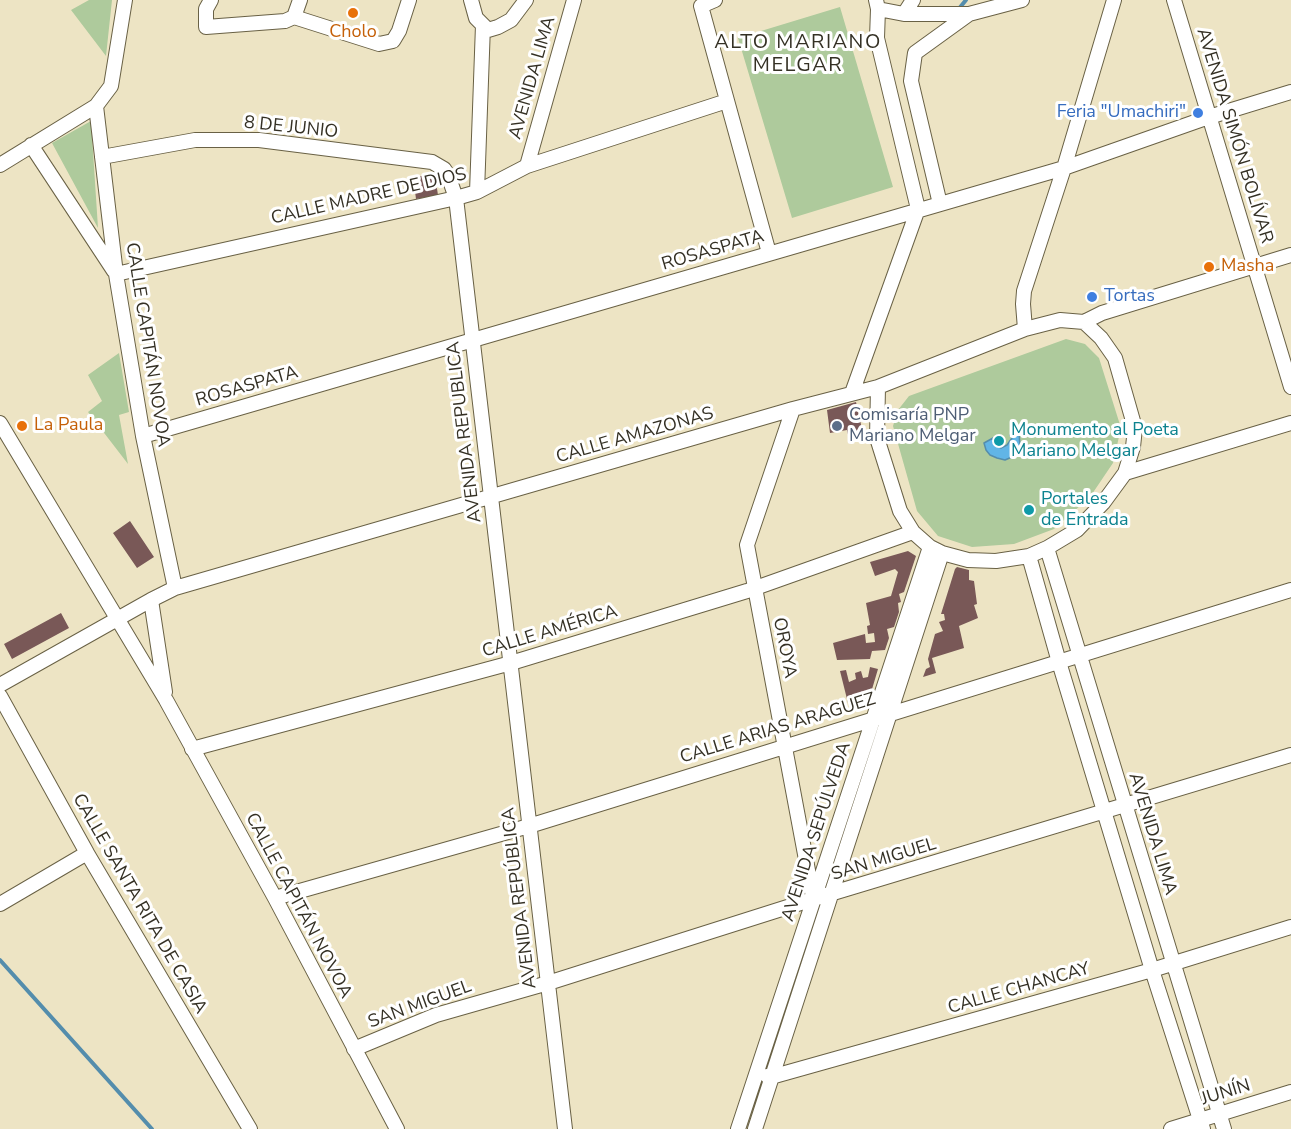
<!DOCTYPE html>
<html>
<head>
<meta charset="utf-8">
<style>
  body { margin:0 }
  canvas { display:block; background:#ede4c4 }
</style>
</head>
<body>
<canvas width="1291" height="1129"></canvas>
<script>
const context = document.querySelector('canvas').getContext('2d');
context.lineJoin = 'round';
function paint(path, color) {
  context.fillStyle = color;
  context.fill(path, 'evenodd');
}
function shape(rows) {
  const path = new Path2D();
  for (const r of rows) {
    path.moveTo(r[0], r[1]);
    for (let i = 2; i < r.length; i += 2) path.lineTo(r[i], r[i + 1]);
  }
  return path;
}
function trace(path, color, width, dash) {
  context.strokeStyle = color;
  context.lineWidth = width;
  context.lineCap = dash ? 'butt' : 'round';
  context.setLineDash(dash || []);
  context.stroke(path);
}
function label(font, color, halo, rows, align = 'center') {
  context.font = font + ' "Nunito Sans",sans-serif';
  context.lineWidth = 6;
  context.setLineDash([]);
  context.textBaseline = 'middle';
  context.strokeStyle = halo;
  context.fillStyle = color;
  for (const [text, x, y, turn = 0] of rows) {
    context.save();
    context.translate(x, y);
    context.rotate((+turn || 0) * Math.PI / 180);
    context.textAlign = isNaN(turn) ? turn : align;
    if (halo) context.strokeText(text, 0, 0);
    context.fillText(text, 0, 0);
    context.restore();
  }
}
paint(shape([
  [89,0,112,0,106,56,71,10],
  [840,7,893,187,792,218,738,38],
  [91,121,98,228,52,143],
  [1066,339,1085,344,1099,358,1121,428,1113,463,1090,497,1054,529,1014,544,972,547,938,536,917,511,893,426,898,410,909,396],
  [119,353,129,412,119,415,128,464,88,412,102,401,88,375]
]), '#aeca9c');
const water = shape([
  [1019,432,1020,447,1012,457,1005,460,997,458,990,455,986,450,984,443,993,438,995,445,1001,448,1007,445,1012,438,1010,435,1019,432]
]);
paint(water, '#61b5e6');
trace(water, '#548dac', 1.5);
trace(shape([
  [957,11,966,0],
  [0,960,152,1129]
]), '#548dac', 4);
paint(shape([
  [413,176,435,176,438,195,416,199],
  [856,402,864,438,850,444,847,430,830,433,827,410],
  [130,521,154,557,137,568,113,533],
  [908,551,916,556,904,592,899,594,901,602,898,603,899,612,894,627,887,629,889,638,885,650,872,651,870,659,837,660,833,643,865,634,866,643,875,642,874,633,868,634,867,626,870,625,866,603,891,596,898,572,895,569,875,576,870,562],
  [957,567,969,570,969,580,974,581,977,604,974,605,978,618,959,626,964,648,932,658,936,673,923,677,926,669,930,667,928,659,935,634,943,631,939,622,945,620,944,614,941,614,955,569],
  [61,613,69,628,12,659,4,644],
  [870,667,878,669,870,696,848,703,840,671,846,670,849,682,856,679,855,673,861,671,863,678,868,677]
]), '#795857');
const minor = shape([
  [211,0,206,9,206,27,285,21,294,17],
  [471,0,476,18,488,30,498,27,511,20,526,0],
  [715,0,701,6,769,253],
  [1174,0,1291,387],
  [878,9,904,14,913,0],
  [904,14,969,14,1022,0],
  [294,17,379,44,393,41,399,31,409,0],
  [294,17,300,0],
  [96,106,116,274,143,436,175,588],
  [31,145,114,271],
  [102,157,195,140,259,140,432,162,444,169,448,175,456,198,565,1129],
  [0,165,96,106,111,86,125,0],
  [527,166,574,0],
  [477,192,483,25],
  [940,204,911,81,915,53,969,14],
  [116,274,456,198,477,192,527,166,727,101],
  [1025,329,1023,304,1024,291,1064,168,1114,0],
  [878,387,877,438,900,511,913,532,930,547,942,553,968,560,996,561,1029,556,1047,548,1077,530,1103,503,1125,473,1133,447,1135,428,1115,358,1101,338,1084,322],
  [852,393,918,209,877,38,878,9,876,0],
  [793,409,747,545,813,897],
  [0,423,166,700,275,898,397,1129],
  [143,436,1064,168,1209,117,1291,92],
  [1125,473,1291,423],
  [1047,548,1224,1129],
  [1029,556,1059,662,1152,970,1203,1129],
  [151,600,165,692],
  [0,685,151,600,175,588,793,409,878,387,1025,329,1060,320,1084,322,1102,313,1291,255],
  [0,696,87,853,250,1129],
  [192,749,511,663,747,591,913,532],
  [275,898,529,826,1291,590],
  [0,904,87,853],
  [354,1049,436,1015,548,983,813,899,1291,755],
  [767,1076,771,1077,1152,970,1291,927],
  [738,1129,930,547],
  [755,1129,942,553],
  [1171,1129,1291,1092]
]);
trace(minor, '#696145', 16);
trace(minor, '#fff', 14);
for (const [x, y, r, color] of [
  [353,13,6,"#e8710a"],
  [1198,113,6,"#3f7fe0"],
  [1209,267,6,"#e8710a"],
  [1092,297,6,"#3f7fe0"],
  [22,426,6,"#e8710a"],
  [837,426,6,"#5c6f8a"],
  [999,441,6,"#0f9aa8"],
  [1029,510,6,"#0f9aa8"]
]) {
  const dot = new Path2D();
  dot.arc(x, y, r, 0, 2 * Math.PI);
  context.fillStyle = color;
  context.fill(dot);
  trace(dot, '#fff', 2);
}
label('18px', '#c56008', '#fff', [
  ["Cholo",353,33,"center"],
  ["Masha",1221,267],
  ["La Paula",34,426]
], 'left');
label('18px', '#343024', '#fff', [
  ["AVENIDA LIMA",533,78,-74],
  ["8 DE JUNIO",291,128,6],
  ["AVENIDA SIMÓN BOLÍVAR",1234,136,73],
  ["CALLE MADRE DE DIOS",369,197,-13],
  ["ROSASPATA",713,251,-16],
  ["CALLE CAPITÁN NOVOA",147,345,81],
  ["ROSASPATA",247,387,-16],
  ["AVENIDA REPUBLICA",465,432,-97],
  ["CALLE AMAZONAS",635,436,-16],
  ["CALLE AMÉRICA",550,632,-17],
  ["OROYA",784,648,79],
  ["CALLE ARIAS ARAGUEZ",778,729,-17],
  ["AVENIDA SEPÚLVEDA",817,832,-72],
  ["AVENIDA LIMA",1152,834,73],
  ["SAN MIGUEL",884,860,-17],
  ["AVENIDA REPÚBLICA",520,898,-97],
  ["CALLE SANTA RITA DE CASIA",139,904,60],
  ["CALLE CAPITÁN NOVOA",298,906,62],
  ["CALLE CHANCAY",1019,989,-16],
  ["SAN MIGUEL",420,1005,-20],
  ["JUNÍN",1226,1093,-17]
]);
label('18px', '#366cbe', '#fff', [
  ["Feria \"Umachiri\"",1186,113],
  ["Tortas",1104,297,"left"]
], 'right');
label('18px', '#4e5e75', '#fff', [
  ["Comisaría PNP",849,416],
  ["Mariano Melgar",849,437]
], 'left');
label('18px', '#0d838f', '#fff', [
  ["Monumento al Poeta",1011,431],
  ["Mariano Melgar",1011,452],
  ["Portales",1041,500],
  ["de Entrada",1041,521]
], 'left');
context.letterSpacing = '1.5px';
label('20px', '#343024', '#fff', [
  ["ALTO MARIANO",798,43],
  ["MELGAR",798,66]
]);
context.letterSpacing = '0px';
</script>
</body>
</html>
